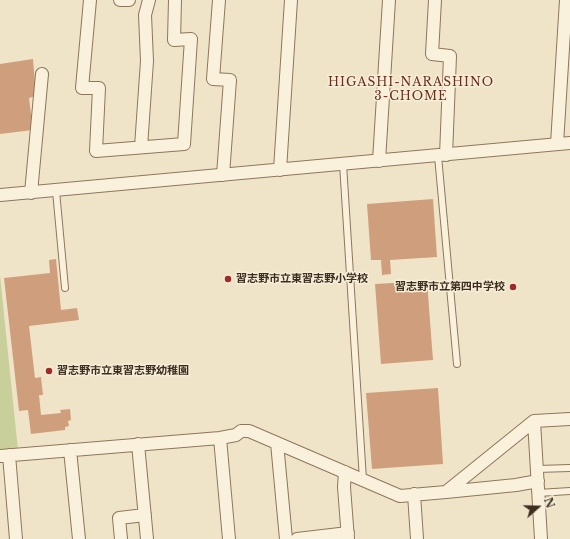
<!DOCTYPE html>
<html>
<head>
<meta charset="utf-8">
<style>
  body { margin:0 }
  #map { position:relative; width:570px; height:539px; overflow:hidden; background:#f0e4c8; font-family:"Libre Baskerville",serif }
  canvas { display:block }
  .north { position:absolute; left:518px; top:487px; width:40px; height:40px; -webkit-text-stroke:3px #f7eed8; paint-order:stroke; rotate:70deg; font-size:11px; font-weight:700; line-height:16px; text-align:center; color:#3d2e20 }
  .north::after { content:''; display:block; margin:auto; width:14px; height:18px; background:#3d2e20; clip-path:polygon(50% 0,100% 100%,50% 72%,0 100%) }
</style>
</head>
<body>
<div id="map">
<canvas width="570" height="539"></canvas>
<div class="north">N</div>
</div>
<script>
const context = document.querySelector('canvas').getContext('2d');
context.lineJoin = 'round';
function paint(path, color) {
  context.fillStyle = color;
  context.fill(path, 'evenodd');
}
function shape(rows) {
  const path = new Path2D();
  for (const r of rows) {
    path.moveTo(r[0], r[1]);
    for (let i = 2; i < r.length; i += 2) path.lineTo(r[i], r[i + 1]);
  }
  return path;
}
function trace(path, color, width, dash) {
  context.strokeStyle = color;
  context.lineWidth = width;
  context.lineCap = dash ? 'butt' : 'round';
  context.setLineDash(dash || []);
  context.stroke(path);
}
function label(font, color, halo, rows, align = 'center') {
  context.font = font + ' "Libre Baskerville","Noto Sans JP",serif';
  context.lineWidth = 3;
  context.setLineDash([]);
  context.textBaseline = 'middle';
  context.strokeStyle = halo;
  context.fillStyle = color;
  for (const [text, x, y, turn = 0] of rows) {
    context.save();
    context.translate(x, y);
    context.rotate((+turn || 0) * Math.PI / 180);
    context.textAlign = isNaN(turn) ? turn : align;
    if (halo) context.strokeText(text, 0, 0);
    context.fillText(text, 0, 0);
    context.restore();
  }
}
paint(shape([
  [0,275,18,450,0,452]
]), '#c9cf9b');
paint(shape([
  [33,59,36,96,29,98,33,130,0,134,0,64],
  [433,199,437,257,390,260,391,274,382,275,381,260,371,260,367,204],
  [56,259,61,310,77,308,79,320,29,326,35,378,41,377,43,395,39,395,41,415,61,413,60,410,70,409,71,420,68,421,69,426,65,427,65,430,31,434,28,410,19,411,4,278,50,273,49,260],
  [427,281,433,360,381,364,375,284],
  [438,388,443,464,372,469,366,393]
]), '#cf9f7d');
const lane = shape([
  [438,156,457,364],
  [343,164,363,480],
  [56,191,65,288],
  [537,469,570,468],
  [538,493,570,491]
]);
const street = shape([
  [90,0,82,88,99,88,96,151,184,144,191,39,174,40,175,0],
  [120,0,129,0],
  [219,0,213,79,230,80,223,175],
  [435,0,432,54,450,56,446,155],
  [557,144,566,0],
  [141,147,147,61,145,15,149,0],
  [379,161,389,0],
  [280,170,291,0],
  [31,193,42,74],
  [0,195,570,143],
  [534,421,541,539],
  [220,438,229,539],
  [277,443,286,539],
  [138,444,147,539],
  [70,450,79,539],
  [9,455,16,539],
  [0,456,220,438,236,435,241,431,249,431,400,496,446,492,534,421,570,419],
  [345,472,344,487,348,539],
  [446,492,516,485,538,481],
  [414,494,417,539],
  [121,539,119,518,145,515],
  [297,539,348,533]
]);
trace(lane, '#8d765c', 8);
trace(street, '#8d765c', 14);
trace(lane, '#faf1dc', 6);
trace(street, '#faf1dc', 12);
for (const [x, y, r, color] of [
  [228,279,4,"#9e2a2b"],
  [513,287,4,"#9e2a2b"],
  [49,371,4,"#9e2a2b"]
]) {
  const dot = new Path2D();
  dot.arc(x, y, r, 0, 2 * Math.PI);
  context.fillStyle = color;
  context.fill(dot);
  trace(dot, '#f7eed8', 1.5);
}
label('bold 11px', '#3d2e20', '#f7eed8', [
  ["習志野市立東習志野小学校",236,279],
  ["習志野市立第四中学校",505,287,"right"],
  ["習志野市立東習志野幼稚園",57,371]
], 'left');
context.letterSpacing = '1px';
label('12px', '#6b2e1e', '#f7eed8', [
  ["HIGASHI-NARASHINO",411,83],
  ["3-CHOME",411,97]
]);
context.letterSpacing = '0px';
</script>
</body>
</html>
